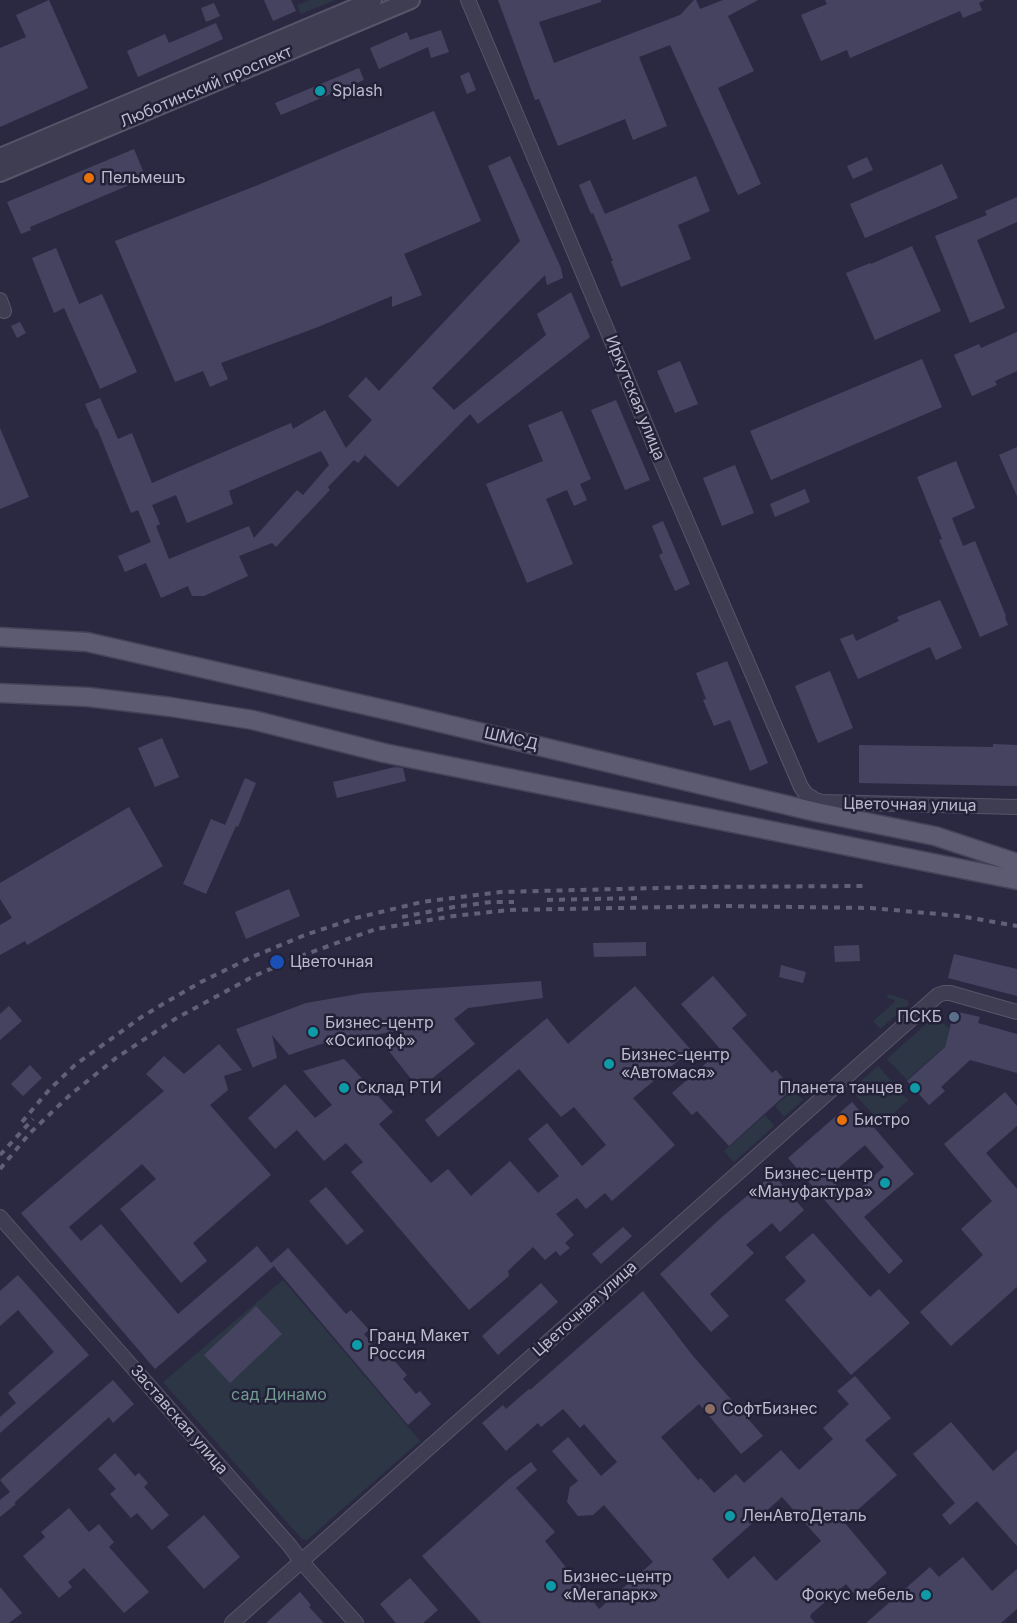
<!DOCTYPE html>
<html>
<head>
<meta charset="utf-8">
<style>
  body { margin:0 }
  canvas { display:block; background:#2b2942 }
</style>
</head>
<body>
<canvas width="1017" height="1623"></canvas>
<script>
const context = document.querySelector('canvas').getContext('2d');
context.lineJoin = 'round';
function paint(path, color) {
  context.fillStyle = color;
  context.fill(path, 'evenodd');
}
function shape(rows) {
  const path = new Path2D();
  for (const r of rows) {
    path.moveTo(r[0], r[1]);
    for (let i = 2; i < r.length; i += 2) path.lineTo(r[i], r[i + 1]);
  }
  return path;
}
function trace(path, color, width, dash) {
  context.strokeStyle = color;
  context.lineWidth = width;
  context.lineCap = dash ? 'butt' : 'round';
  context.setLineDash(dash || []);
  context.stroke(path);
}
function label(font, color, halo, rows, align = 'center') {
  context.font = font + ' Inter,sans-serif';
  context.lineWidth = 5;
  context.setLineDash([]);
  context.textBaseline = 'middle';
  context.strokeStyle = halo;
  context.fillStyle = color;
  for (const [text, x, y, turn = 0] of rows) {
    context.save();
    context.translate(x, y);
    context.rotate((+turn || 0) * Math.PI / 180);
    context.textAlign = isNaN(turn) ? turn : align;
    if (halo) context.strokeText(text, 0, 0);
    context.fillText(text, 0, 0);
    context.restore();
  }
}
paint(shape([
  [310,0,335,0,301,14,297,5],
  [888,994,907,1000,909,1004,880,1029,873,1021,895,1002,895,1000,887,998],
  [934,1017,949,1028,945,1046,907,1080,887,1059],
  [878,1066,908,1100,882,1124,851,1090],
  [793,1090,803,1100,784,1117,775,1106],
  [765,1115,774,1126,734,1162,724,1151],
  [283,1280,420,1441,307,1540,302,1539,163,1382]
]), '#2c3645');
paint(shape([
  [49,0,88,88,0,127,0,48,26,37,16,15],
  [264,0,291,0,296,11,273,21],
  [498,0,601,0,601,2,539,22,554,63,680,15,694,0,696,0,700,9,723,0,758,0,728,16,754,71,718,88,761,184,738,195,670,45,639,57,667,126,633,140,625,119,558,146,539,99,535,100],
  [825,0,985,0,979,3,982,10,963,18,960,11,850,58,847,50,821,61,801,15,827,4],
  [214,3,220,16,206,22,201,8],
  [216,23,223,39,138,77,127,51,165,34,169,43],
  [441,30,449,52,431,58,428,47,379,69,370,48,407,32,410,40],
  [359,68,364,80,281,115,275,103],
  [469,72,476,90,467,94,460,76],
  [434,111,481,221,404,254,422,295,392,307,392,296,318,327,221,363,228,379,210,387,203,371,175,382,115,241,258,185],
  [134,149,146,178,30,227,31,230,21,234,7,202],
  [510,156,561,268,563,278,547,285,545,275,432,388,454,410,546,335,537,314,571,292,590,337,478,424,470,414,398,487,365,455,358,463,354,460,328,487,330,490,276,547,272,543,239,556,248,576,204,596,192,596,188,586,161,598,146,563,125,572,118,556,151,542,138,510,131,513,97,428,96,429,85,404,100,398,118,439,132,433,152,483,291,423,293,429,325,410,346,448,372,420,348,396,366,377,379,391,520,241,488,166],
  [321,451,329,465,303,495,297,490,254,538,249,526,169,559,156,526,160,524,152,505,176,495,187,523,233,504,229,491],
  [867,157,873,170,853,179,847,166],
  [942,164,958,198,865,238,850,204],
  [696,176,710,211,678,225,691,259,621,287,611,261,613,261,593,213,591,214,579,185,590,180,605,214],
  [1017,197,1017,222,977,240,1005,308,970,323,935,236,987,215,985,211],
  [912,246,941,311,875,340,846,273,870,263,871,264],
  [56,248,79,304,102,294,137,372,100,389,64,308,54,313,32,258],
  [20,322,26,333,17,338,11,326],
  [1017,332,1017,371,995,381,997,385,972,396,954,355,979,344,981,348],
  [922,359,942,407,771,480,750,431],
  [680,361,698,404,675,413,657,371],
  [616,400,650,480,625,490,591,410],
  [562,411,591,479,580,484,587,500,574,506,567,490,546,499,573,564,527,583,486,484,543,461,528,425],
  [0,428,29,497,0,509],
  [1017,447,1017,496,999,455],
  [956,461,975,508,952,518,963,546,975,541,1006,616,1005,617,1008,625,980,637,939,540,942,539,917,477],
  [735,465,754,513,722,526,703,478],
  [805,489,810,502,775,517,770,504],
  [663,521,690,584,675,591,659,555,663,553,652,526],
  [940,600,962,648,936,660,930,647,858,679,840,639,853,634,856,641,899,621,897,617],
  [727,661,768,763,750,771,730,720,714,726,703,700,706,699,696,673],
  [830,671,853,728,818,743,795,686],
  [162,738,179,777,155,787,138,748],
  [993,744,1017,745,1017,786,859,783,859,745,993,747],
  [395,767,403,768,406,781,337,798,333,782],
  [245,778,256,783,238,827,236,826,206,894,183,884,211,819,225,825],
  [129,807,163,866,27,945,25,941,0,955,0,925,12,918,0,899,0,883],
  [289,889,300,916,246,939,235,912],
  [646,942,646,956,594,957,593,943],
  [859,945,860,961,835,962,834,946],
  [954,954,1017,969,1017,996,948,978],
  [781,965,806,972,803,983,779,977],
  [713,976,747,1015,732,1028,772,1073,776,1070,792,1089,729,1146,697,1111,692,1115,672,1093,721,1050,681,1004],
  [541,981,543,998,468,1008,454,1019,475,1044,419,1089,385,1046,400,1042,397,1031,321,1044,289,1055,272,1035,277,1058,256,1066,253,1068,236,1029,306,1003,364,993],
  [635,986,691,1050,633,1098,675,1145,612,1201,605,1193,586,1209,577,1198,556,1214,574,1235,565,1243,570,1248,560,1256,556,1251,545,1260,533,1247,508,1271,509,1276,469,1310,351,1172,363,1162,346,1143,324,1161,297,1130,275,1149,248,1118,285,1084,315,1118,332,1105,303,1071,344,1059,393,1112,379,1124,431,1183,448,1169,471,1196,510,1161,538,1193,559,1176,528,1139,547,1123,582,1166,606,1145,574,1107,561,1117,519,1069,438,1137,425,1120,547,1018,568,1044],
  [9,1006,22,1021,0,1040,0,1014],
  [954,1011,980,1017,978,1023,1017,1034,1017,1073,970,1060,941,1087,945,1091,929,1105,907,1081,945,1047],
  [219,1044,242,1070,224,1076,228,1090,210,1105,271,1175,193,1243,207,1261,181,1283,120,1209,156,1179,142,1164,69,1227,81,1241,101,1224,178,1314,257,1246,271,1263,288,1248,346,1314,351,1310,369,1330,364,1334,386,1360,390,1356,407,1375,403,1379,416,1394,420,1391,431,1404,408,1425,272,1264,274,1266,155,1369,21,1213,164,1091,146,1074,164,1056,184,1074],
  [30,1065,42,1078,23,1096,11,1084],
  [1005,1092,1017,1106,1017,1126,986,1153,1017,1189,1017,1287,951,1346,920,1312,983,1255,961,1229,992,1201,944,1144],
  [852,1102,914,1174,864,1217,903,1261,889,1274,788,1158],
  [865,1145,884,1167,848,1199,829,1176],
  [773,1174,804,1210,780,1232,772,1223,746,1245,754,1253,710,1294,729,1316,711,1332,660,1274,722,1217],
  [326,1187,364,1231,347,1245,309,1201],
  [623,1227,632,1236,601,1264,592,1254],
  [813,1233,870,1297,879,1289,910,1323,851,1375,785,1300,806,1281,785,1257],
  [18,1275,89,1355,0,1433,0,1417,16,1403,8,1393,54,1352,18,1310,0,1326,0,1291],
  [541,1283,558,1302,498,1355,482,1336],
  [643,1291,693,1356,763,1436,741,1454,699,1404,661,1437,698,1480,701,1478,714,1493,736,1474,744,1483,781,1450,799,1470,833,1439,823,1428,849,1404,837,1391,855,1376,891,1418,865,1440,897,1475,844,1522,887,1573,858,1598,846,1584,811,1614,810,1617,815,1623,481,1623,422,1556,509,1479,531,1462,537,1470,516,1488,555,1532,545,1541,599,1609,653,1562,604,1505,593,1515,578,1516,567,1502,570,1487,578,1481,552,1451,568,1437,601,1476,617,1462,584,1424,580,1428,563,1409,541,1427,538,1423,506,1451,482,1423,503,1405,506,1409,529,1389,530,1390],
  [782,1497,821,1541,776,1581,754,1556,728,1579,712,1559],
  [256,1306,282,1334,230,1383,204,1355],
  [113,1380,134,1404,113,1423,109,1417,14,1503,16,1504,0,1517,0,1500,10,1492,0,1480],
  [951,1422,993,1471,1017,1450,1017,1546,977,1501,950,1525,942,1515,955,1503,913,1454],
  [115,1453,135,1476,139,1473,148,1483,144,1487,169,1515,152,1530,137,1513,131,1518,110,1494,116,1489,98,1469],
  [69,1508,89,1532,99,1524,114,1542,109,1547,149,1592,124,1613,84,1568,68,1582,72,1587,59,1598,23,1556,45,1537,41,1532],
  [204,1515,240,1557,204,1589,167,1547],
  [963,1557,992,1591,1017,1569,1017,1609,1001,1623,866,1623,930,1567,939,1577],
  [410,1578,438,1610,423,1623,396,1623,380,1604],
  [0,1587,22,1613,9,1623,0,1623],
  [300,1592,311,1605,309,1607,324,1623,266,1623]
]), '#454360');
const minor = shape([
  [468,0,610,337,656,450,801,787,806,794,816,800,822,802,1017,807],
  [0,300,4,311],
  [0,1217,195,1438,290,1546,301,1561,356,1623],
  [232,1623,938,995,944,993,950,993,1017,1012]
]);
const tertiary = shape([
  [0,157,373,0],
  [0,173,411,0]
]);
const primary = shape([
  [0,637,87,642,391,711,816,812,935,836,1017,863],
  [0,693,88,697,171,707,253,720,384,753,1017,880]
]);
trace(minor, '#575569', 16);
trace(tertiary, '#575569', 20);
trace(primary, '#464358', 21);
trace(minor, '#3f3d52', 14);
trace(tertiary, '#3f3d52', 16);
trace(primary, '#5d5b72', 18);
trace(shape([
  [547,900,637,898],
  [402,917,454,907,491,902,514,902],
  [22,1122,49,1090,75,1065,140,1018,163,1004,201,982,252,957,305,935,356,918,422,902,500,892,697,887,863,886],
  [0,1155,33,1119],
  [0,1169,30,1133,70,1095,116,1058,175,1019,254,976,306,954,376,929,454,916,509,910,728,906,871,908,960,916,1017,926]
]), '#625f78', 4, [6, 6]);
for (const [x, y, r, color] of [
  [320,91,6,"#0f9aa8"],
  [89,178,6,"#e8710a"],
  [277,962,8,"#1a4fb4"],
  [954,1017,6,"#5c6f8a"],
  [313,1032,6,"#0f9aa8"],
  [609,1064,6,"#0f9aa8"],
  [344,1088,6,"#0f9aa8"],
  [915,1088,6,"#0f9aa8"],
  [842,1120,6,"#e8710a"],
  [885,1183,6,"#0f9aa8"],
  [357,1345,6,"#0f9aa8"],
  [710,1409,6,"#8d6e63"],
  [730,1516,6,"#0f9aa8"],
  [551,1586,6,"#0f9aa8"],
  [926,1595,6,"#0f9aa8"]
]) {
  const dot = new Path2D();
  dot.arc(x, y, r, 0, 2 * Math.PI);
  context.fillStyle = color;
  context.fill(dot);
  trace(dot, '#232137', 2);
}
label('16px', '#bcbacc', '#232137', [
  ["Люботинский проспект",206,87,-23],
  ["Иркутская улица",635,398,68],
  ["ШМСД",511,739,13],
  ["Цветочная улица",910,805,1],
  ["Цветочная улица",585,1309,-42],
  ["Заставская улица",179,1420,49]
]);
label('16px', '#bcbacc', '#232137', [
  ["Splash",332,91],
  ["Пельмешъ",101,178],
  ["Цветочная",290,962],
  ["ПСКБ",942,1017,"right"],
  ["Бизнес-центр",325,1023],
  ["«Осипофф»",325,1041],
  ["Бизнес-центр",621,1055],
  ["«Автомася»",621,1073],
  ["Склад РТИ",356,1088],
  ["Планета танцев",903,1088,"right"],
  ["Бистро",854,1120],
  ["Бизнес-центр",873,1174,"right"],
  ["«Мануфактура»",873,1192,"right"],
  ["Гранд Макет",369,1336],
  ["Россия",369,1354],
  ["СофтБизнес",722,1409],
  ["ЛенАвтоДеталь",742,1516],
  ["Бизнес-центр",563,1577],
  ["«Мегапарк»",563,1595],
  ["Фокус мебель",914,1595,"right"]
], 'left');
label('16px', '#729b91', '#232137', [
  ["сад Динамо",279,1395]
]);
</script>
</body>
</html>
